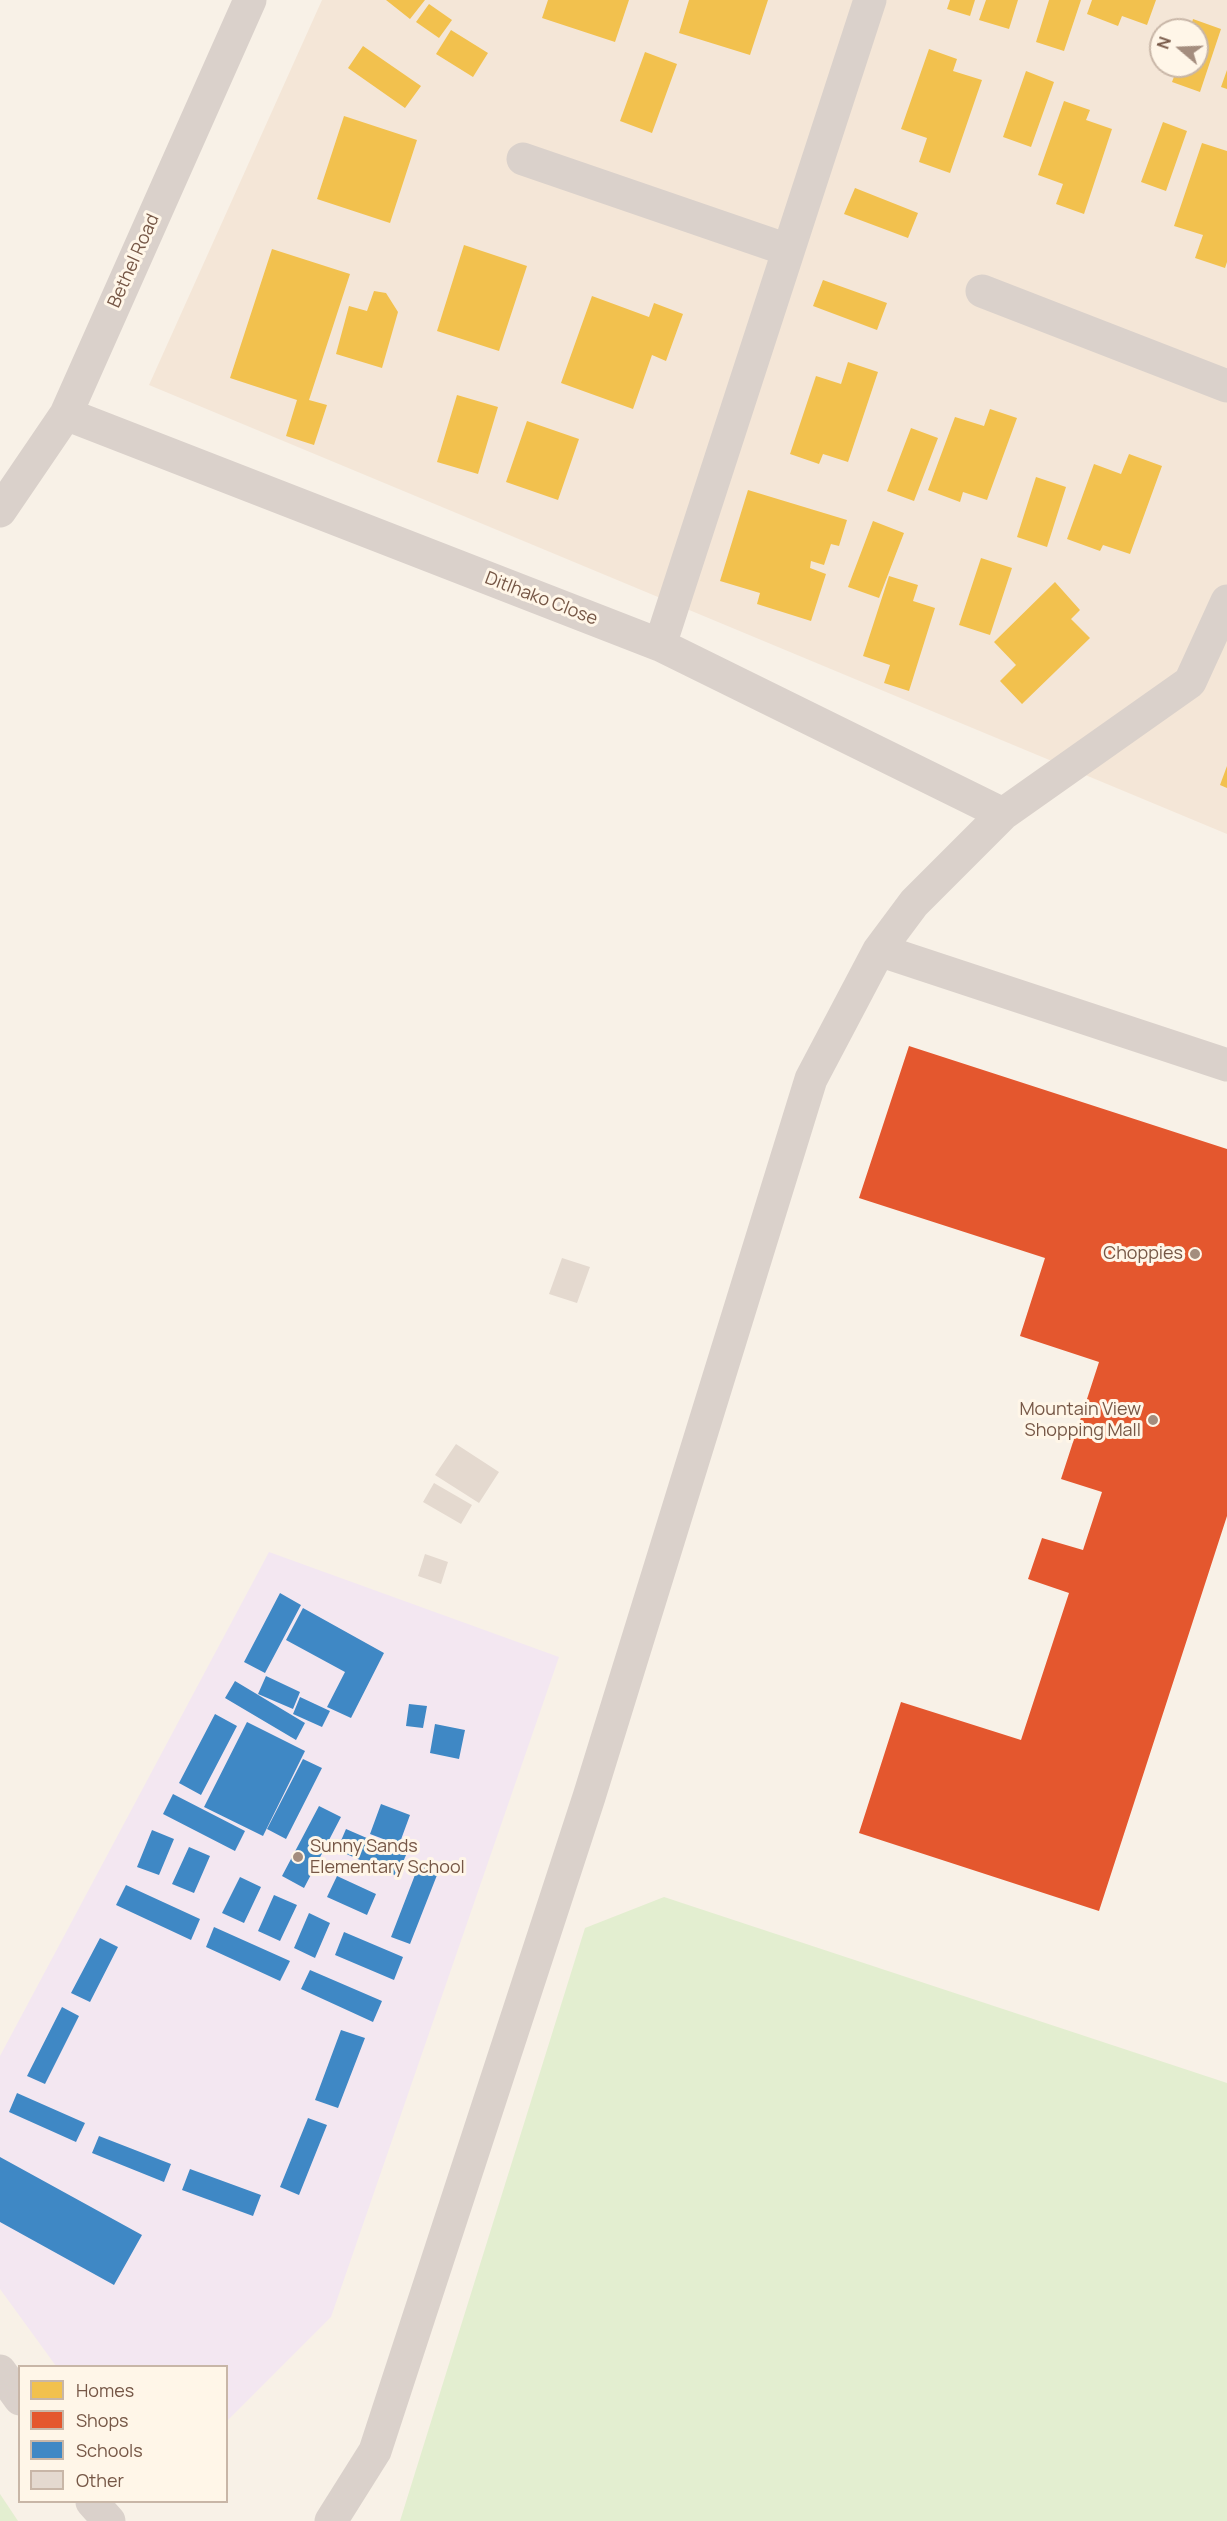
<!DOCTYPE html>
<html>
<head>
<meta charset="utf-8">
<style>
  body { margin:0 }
  #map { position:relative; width:1227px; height:2521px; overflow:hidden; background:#f8f1e7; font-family:Manrope,sans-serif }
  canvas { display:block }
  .legend { position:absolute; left:18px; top:2365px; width:210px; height:138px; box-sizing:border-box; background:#fff6e8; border:2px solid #c8b6a7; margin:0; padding:8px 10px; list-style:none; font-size:18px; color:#765746 }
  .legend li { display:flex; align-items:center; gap:12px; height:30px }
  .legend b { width:30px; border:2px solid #c8b6a7 }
  .north { position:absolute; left:1149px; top:18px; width:60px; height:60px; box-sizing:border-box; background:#fff6e8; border:2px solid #c8b6a7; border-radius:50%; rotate:289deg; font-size:16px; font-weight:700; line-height:24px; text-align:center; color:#765746 }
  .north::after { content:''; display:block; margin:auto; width:21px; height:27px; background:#a48d7e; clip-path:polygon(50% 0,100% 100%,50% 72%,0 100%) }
</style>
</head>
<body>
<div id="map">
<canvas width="1227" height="2521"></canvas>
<ul class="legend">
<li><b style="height:16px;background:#f2c14e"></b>Homes</li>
<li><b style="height:16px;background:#e4572e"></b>Shops</li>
<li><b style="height:16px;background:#3f88c5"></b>Schools</li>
<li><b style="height:16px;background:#e4d9cf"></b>Other</li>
</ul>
<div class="north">N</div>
</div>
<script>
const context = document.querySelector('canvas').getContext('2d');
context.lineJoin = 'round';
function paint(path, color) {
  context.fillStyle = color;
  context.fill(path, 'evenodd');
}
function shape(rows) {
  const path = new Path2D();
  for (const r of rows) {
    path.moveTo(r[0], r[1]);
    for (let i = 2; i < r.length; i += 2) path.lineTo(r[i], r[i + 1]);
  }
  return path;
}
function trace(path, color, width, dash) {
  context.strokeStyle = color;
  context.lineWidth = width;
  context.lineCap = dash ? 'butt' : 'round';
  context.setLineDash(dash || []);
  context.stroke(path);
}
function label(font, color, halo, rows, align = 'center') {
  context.font = font + ' Manrope,sans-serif';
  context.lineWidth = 6;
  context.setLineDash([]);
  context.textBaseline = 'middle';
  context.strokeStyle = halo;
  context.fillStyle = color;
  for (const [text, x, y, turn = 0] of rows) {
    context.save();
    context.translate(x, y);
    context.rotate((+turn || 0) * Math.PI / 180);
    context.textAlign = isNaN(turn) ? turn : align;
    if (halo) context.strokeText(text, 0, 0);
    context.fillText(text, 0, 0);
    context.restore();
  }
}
paint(shape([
  [322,0,1227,0,1227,834,149,385],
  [1161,30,1197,30,1197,66,1161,66]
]), '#f4e6d7');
paint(shape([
  [269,1552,559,1657,331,2317,227,2421,226,2366,56,2366,0,2289,0,2056]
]), '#f3e7f1');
paint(shape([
  [664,1897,1227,2083,1227,2521,400,2521,585,1928],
  [0,2494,18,2521,0,2521]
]), '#e3eed0');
paint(shape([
  [386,0,425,0,410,19],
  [548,0,629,0,615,42,542,18],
  [689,0,768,0,750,55,679,33],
  [950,0,975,0,970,16,947,9],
  [986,0,1018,0,1009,29,979,20],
  [1049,0,1081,0,1064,51,1036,42],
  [1092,0,1156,0,1147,25,1122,16,1118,26,1087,14],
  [429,4,452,20,439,38,416,22],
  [1193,19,1221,29,1200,92,1172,82,1178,66,1197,66,1197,30,1190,30],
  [451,30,488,53,473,77,436,54],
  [363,46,421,86,405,108,348,68],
  [929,49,957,59,953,71,982,80,950,173,919,162,927,138,901,129],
  [645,52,677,64,652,133,620,121],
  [1227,70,1227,89,1221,87],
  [1026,71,1054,82,1031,147,1003,137],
  [1064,101,1090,110,1086,120,1112,129,1084,214,1056,204,1063,184,1038,175],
  [344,116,417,140,390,223,317,199],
  [1163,122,1187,131,1166,191,1141,182],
  [1202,143,1227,151,1227,262,1225,268,1195,258,1203,235,1174,226],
  [855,188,918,213,908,238,844,214],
  [464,245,527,266,499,351,437,331],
  [272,249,350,274,309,400,327,405,314,445,286,436,297,400,230,378],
  [823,280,887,303,877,330,813,306],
  [374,291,386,293,398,312,382,368,336,354,349,306,367,311],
  [592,296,649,317,654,303,683,314,666,361,652,355,633,409,561,383],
  [848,362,878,372,848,462,823,454,819,464,790,454,816,376,841,384],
  [457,395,498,407,478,474,437,462],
  [990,409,1017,418,987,500,963,492,960,502,928,490,955,417,984,426],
  [527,421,579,439,558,500,506,482],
  [911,428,938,438,914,501,887,491],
  [1129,454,1162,466,1130,554,1103,545,1100,551,1067,539,1094,464,1121,474],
  [1036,477,1066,487,1047,547,1017,537],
  [748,490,847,520,839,546,831,544,824,565,811,561,810,568,826,574,811,621,757,604,760,593,720,581],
  [873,521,904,533,879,598,848,587],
  [981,558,1012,568,990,635,959,625],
  [889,576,918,585,913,601,935,608,909,691,884,683,890,665,863,656],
  [1055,582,1080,610,1071,619,1090,638,1022,704,1000,681,1016,665,994,642],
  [1227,766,1227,788,1220,785]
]), '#f2c14e');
paint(shape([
  [909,1046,1227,1149,1227,1516,1099,1911,859,1833,901,1702,1021,1740,1069,1593,1028,1579,1042,1538,1083,1550,1102,1492,1061,1479,1099,1362,1020,1336,1045,1258,859,1198]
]), '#e4572e');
paint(shape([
  [280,1593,301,1605,265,1673,244,1662],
  [303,1608,384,1653,351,1718,327,1707,345,1672,286,1640],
  [266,1676,300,1692,293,1709,258,1694],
  [235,1681,305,1723,296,1740,225,1698],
  [300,1697,330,1711,322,1727,293,1714],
  [409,1704,427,1706,423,1728,406,1726],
  [215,1714,237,1726,201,1795,179,1783],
  [247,1722,305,1751,263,1836,204,1807],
  [435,1724,465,1730,459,1759,430,1753],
  [303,1759,322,1768,286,1839,267,1829],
  [173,1794,245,1831,235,1851,163,1814],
  [381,1804,410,1815,399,1845,370,1834],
  [319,1806,341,1817,304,1888,282,1876],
  [346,1829,406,1855,397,1876,337,1850],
  [152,1830,174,1839,159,1875,137,1867],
  [189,1847,210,1856,194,1893,172,1884],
  [420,1862,439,1870,410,1944,391,1937],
  [337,1876,376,1894,367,1915,327,1897],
  [240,1877,261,1887,244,1923,222,1913],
  [126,1885,200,1919,191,1940,116,1905],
  [274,1895,297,1905,280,1941,258,1931],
  [309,1913,330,1923,315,1958,294,1948],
  [214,1927,290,1961,280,1981,206,1947],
  [344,1932,403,1957,394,1980,335,1955],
  [100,1938,118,1947,90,2002,71,1993],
  [310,1970,382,2001,373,2022,301,1989],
  [62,2007,79,2016,45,2084,27,2076],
  [341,2030,365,2038,338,2108,315,2100],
  [17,2093,85,2123,76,2142,9,2112],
  [308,2118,327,2125,299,2195,280,2187],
  [99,2136,171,2164,164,2182,92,2153],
  [0,2157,142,2235,114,2285,0,2222],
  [190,2169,261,2195,253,2216,182,2190]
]), '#3f88c5');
paint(shape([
  [562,1258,590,1267,577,1303,549,1294],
  [456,1444,499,1472,479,1503,435,1475],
  [434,1483,472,1505,461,1524,423,1502],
  [425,1554,448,1562,441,1584,418,1576]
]), '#e4d9cf');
trace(shape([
  [523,159,788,250],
  [982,291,1227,386],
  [66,414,660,645,1003,814],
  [0,511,66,414,250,0],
  [660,645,870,0],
  [879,950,1227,1065],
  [0,2371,20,2399],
  [92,2502,109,2521],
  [331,2521,375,2451,589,1797,811,1079,879,950,914,903,1003,814,1190,682,1227,601]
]), '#dad1cb', 33);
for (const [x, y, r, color] of [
  [1195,1254,6,"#a48d7e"],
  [1153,1420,6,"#a48d7e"],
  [298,1857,6,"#a48d7e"]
]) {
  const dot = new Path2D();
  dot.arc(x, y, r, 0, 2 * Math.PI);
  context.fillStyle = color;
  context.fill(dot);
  trace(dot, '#fff6e8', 2);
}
label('18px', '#765746', '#fff6e8', [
  ["Bethel Road",134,261,-66],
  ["Ditlhako Close",541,599,21]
]);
label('18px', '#765746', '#fff6e8', [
  ["Choppies",1183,1254],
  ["Mountain View",1141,1410],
  ["Shopping Mall",1141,1431],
  ["Sunny Sands",310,1847,"left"],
  ["Elementary School",310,1868,"left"]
], 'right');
</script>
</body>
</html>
